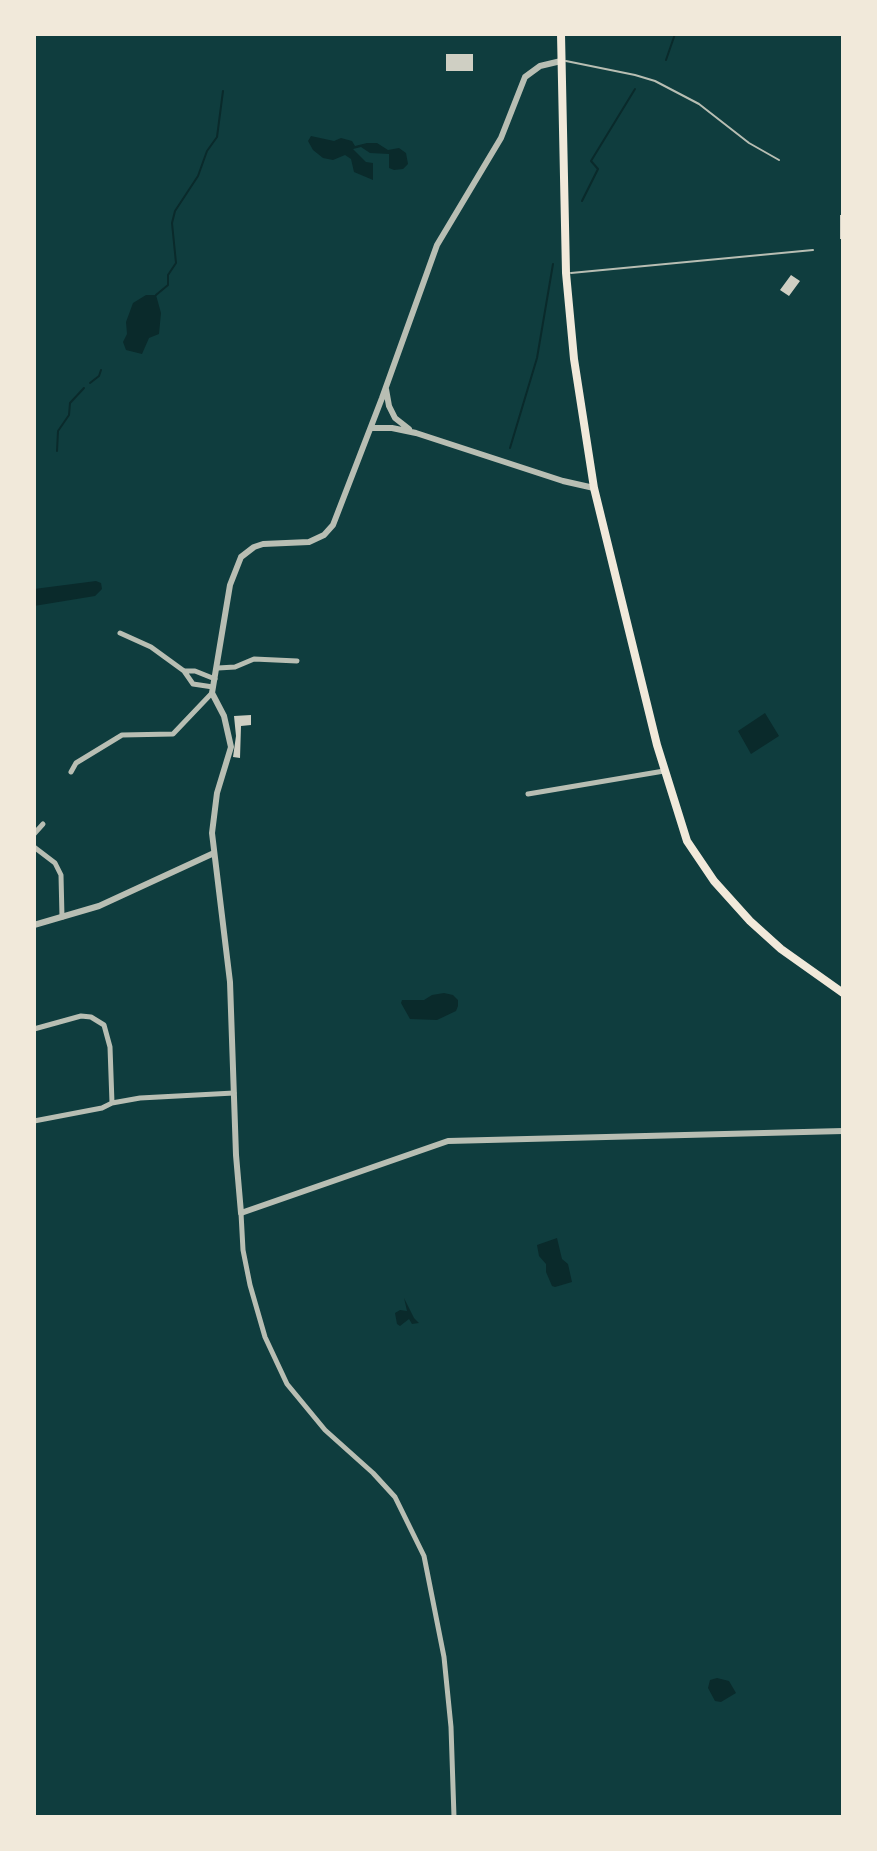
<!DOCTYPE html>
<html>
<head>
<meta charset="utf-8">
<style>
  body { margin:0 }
  #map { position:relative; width:877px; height:1851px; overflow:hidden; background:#0f3d3e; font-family:Figtree,sans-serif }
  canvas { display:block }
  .frame { position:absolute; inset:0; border:36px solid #f1e9da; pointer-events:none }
</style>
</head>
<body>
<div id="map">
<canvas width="877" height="1851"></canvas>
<div class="frame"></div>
</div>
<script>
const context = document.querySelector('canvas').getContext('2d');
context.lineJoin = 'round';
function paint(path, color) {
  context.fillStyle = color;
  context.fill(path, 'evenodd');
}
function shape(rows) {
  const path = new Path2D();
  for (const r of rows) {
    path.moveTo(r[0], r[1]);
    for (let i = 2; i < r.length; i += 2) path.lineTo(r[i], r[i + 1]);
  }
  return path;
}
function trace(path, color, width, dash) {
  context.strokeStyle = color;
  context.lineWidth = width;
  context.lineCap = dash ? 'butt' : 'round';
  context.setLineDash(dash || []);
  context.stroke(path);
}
paint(shape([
  [311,136,334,141,341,138,352,141,355,146,367,143,377,143,388,150,399,148,406,153,408,164,403,169,394,170,389,168,389,154,370,153,361,147,353,149,366,162,373,163,373,180,354,172,351,159,345,155,333,160,323,158,313,150,308,141],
  [146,295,156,295,161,313,159,334,149,338,142,354,126,350,123,342,127,334,126,322,133,303],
  [96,581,101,583,102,589,95,596,34,606,34,589],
  [765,713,779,736,751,754,738,731],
  [444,993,453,995,458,1000,458,1006,456,1011,437,1020,410,1019,401,1003,402,1000,424,1000,432,995],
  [557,1238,562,1259,568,1264,572,1282,555,1287,552,1286,546,1272,546,1264,539,1256,537,1245],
  [404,1298,414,1318,419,1323,412,1324,409,1319,400,1326,397,1324,395,1313,400,1310,407,1311],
  [717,1678,729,1681,736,1693,721,1702,715,1701,708,1688,710,1680]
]), '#0a2a2b');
trace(shape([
  [666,60,675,34],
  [582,201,598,169,591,161,635,89],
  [156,295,168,285,168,275,176,263,172,223,175,211,198,176,207,151,217,137,223,91],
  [90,383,99,376,101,370],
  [510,448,537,358,553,264],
  [57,451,58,431,69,415,70,403,84,388]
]), '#0a2a2b', 2);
paint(shape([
  [446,54,473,54,473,71,446,71],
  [840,215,843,215,843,239,840,239],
  [791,275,800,281,789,296,780,290],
  [251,715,251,725,241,726,240,758,233,757,236,736,234,716]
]), '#cfcfc3');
trace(shape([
  [566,61,635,75,655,81,699,104,749,143,779,160],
  [571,273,813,250]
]), '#b8beb3', 2);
trace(shape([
  [120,633,151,647,184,671,193,684,213,687],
  [218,668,235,667,254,659,297,661],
  [185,671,195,671,215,679],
  [71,772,76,763,122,735,173,734,212,693],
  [528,794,664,771],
  [34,834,43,824],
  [34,847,55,863,61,875,62,917],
  [34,1029,81,1016,91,1017,104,1025,110,1047,112,1103],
  [34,1121,102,1108,112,1103,140,1098,234,1093],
  [241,1213,243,1250,250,1285,265,1337,287,1384,325,1430,373,1473,395,1497,424,1556,444,1657,451,1727,454,1817]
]), '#b8beb3', 5);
trace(shape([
  [561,61,540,66,525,77,501,138,437,245,382,398,333,525,324,535,309,542,263,544,254,547,241,557,230,585,212,693,224,716,231,747,217,793,212,833,230,982,236,1155,241,1213,448,1141,843,1131],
  [386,389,389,406,395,418,409,429],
  [371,428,392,428,416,433,563,481,594,488],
  [34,925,99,906,214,853]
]), '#b8beb3', 6);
trace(shape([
  [561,34,566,273,574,359,594,488,657,745,687,841,714,881,750,921,781,949,843,993]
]), '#f1e9da', 8);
</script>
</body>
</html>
